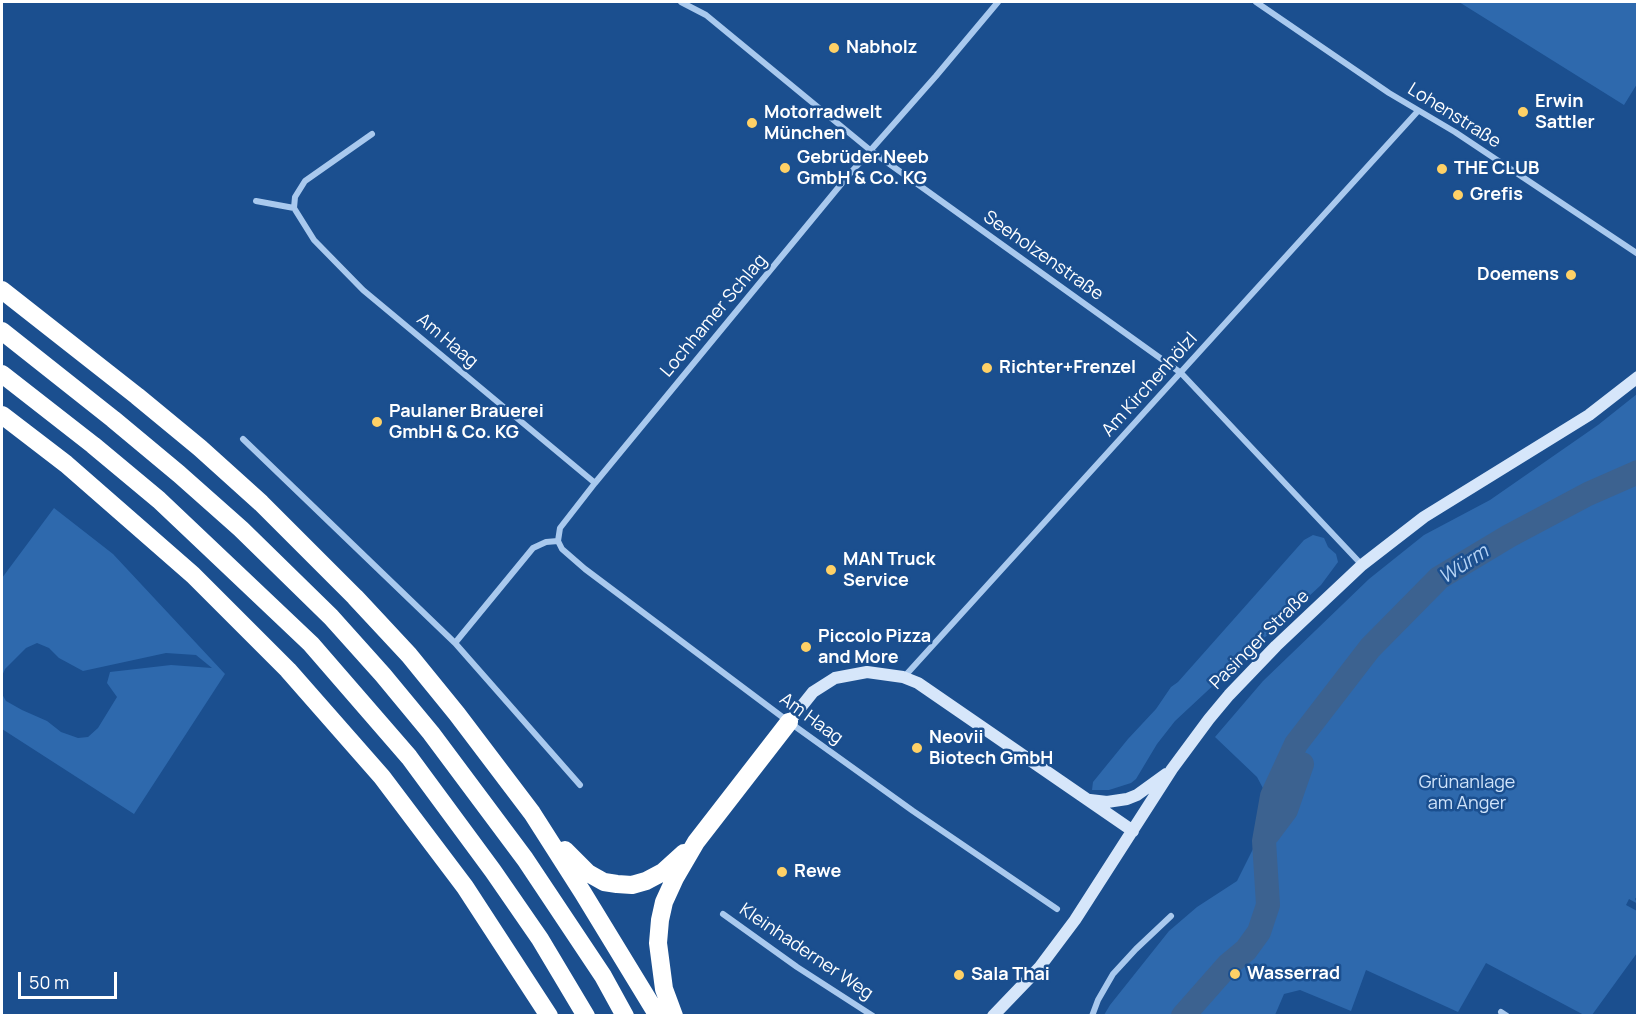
<!DOCTYPE html>
<html>
<head>
<meta charset="utf-8">
<style>
  body { margin:0 }
  #map { position:relative; width:1639px; height:1017px; overflow:hidden; background:#1b4f8f; font-family:Manrope,sans-serif }
  canvas { display:block }
  .frame { position:absolute; inset:0; border:3px solid #fff; pointer-events:none }
  .scale { position:absolute; left:18px; top:972px; width:99px; height:27px; box-sizing:border-box; border:3px solid #fff; border-top:0; padding-left:8px; font-size:18px; line-height:21px; white-space:nowrap; color:#fff; -webkit-text-stroke:4px #1b4f8f; paint-order:stroke }
</style>
</head>
<body>
<div id="map">
<canvas width="1639" height="1017"></canvas>
<div class="frame"></div>
<div class="scale">50 m</div>
</div>
<script>
const context = document.querySelector('canvas').getContext('2d');
context.lineJoin = 'round';
function paint(path, color) {
  context.fillStyle = color;
  context.fill(path, 'evenodd');
}
function shape(rows) {
  const path = new Path2D();
  for (const r of rows) {
    path.moveTo(r[0], r[1]);
    for (let i = 2; i < r.length; i += 2) path.lineTo(r[i], r[i + 1]);
  }
  return path;
}
function trace(path, color, width, dash) {
  context.strokeStyle = color;
  context.lineWidth = width;
  context.lineCap = dash ? 'butt' : 'round';
  context.setLineDash(dash || []);
  context.stroke(path);
}
function label(font, color, halo, rows, align = 'center') {
  context.font = font + ' Manrope,sans-serif';
  context.lineWidth = 5;
  context.setLineDash([]);
  context.textBaseline = 'middle';
  context.strokeStyle = halo;
  context.fillStyle = color;
  for (const [text, x, y, turn = 0] of rows) {
    context.save();
    context.translate(x, y);
    context.rotate((+turn || 0) * Math.PI / 180);
    context.textAlign = isNaN(turn) ? turn : align;
    if (halo) context.strokeText(text, 0, 0);
    context.fillText(text, 0, 0);
    context.restore();
  }
}
paint(shape([
  [1459,2,1637,2,1637,84,1624,105],
  [1637,394,1638,895,1635,899,1638,904,1629,899,1626,905,1637,911,1637,953,1592,1015,1584,1015,1486,963,1458,1012,1366,970,1351,1011,1300,990,1284,994,1275,1015,1104,1015,1110,1005,1169,931,1197,907,1237,881,1254,847,1265,792,1257,777,1215,737,1263,681,1369,579,1424,535,1490,500,1598,425],
  [54,508,113,554,225,674,134,814,2,729,2,694,6,701,22,710,47,721,61,732,78,738,88,737,98,728,117,697,107,683,110,672,171,665,212,668,196,655,166,653,83,671,59,658,49,648,37,643,26,648,5,669,2,676,2,578],
  [1313,535,1324,538,1328,547,1336,554,1338,562,1321,585,1175,721,1157,744,1136,779,1131,783,1109,790,1092,790,1093,782,1128,739,1156,709,1171,687,1178,682,1304,540]
]), '#2e69ad');
trace(shape([
  [1268,834,1286,810,1302,764],
  [1183,1016,1228,965,1246,950,1259,932,1268,905,1264,841,1272,796,1296,744,1370,648,1439,578,1509,536,1588,494,1638,472]
]), '#3c6290', 24);
trace(shape([
  [681,2,706,15,870,150,1181,373,1362,565],
  [1256,2,1389,93,1455,132,1638,254],
  [372,134,305,181,295,197,294,208,314,240,363,290,595,483],
  [256,201,294,208],
  [243,439,455,643,580,785],
  [558,541,560,528,595,483,847,177,936,76,998,2],
  [558,541,562,549,585,569,789,722,913,811,1057,909],
  [455,643,533,548,546,542,558,541],
  [904,677,1418,111],
  [723,914,797,967,873,1016],
  [1501,1012,1507,1016],
  [1092,1016,1098,1000,1113,974,1136,949,1171,916]
]), '#a9c9ee', 6);
trace(shape([
  [789,722,813,692,835,678,867,672,903,677,918,683,1133,831],
  [1090,800,1107,802,1127,799,1137,795,1166,774],
  [993,1016,1039,968,1075,920,1172,769,1209,719,1229,695,1276,646,1362,565,1424,517,1589,415,1638,377]
]), '#d6e6fa', 12);
trace(shape([
  [2,290,137,396,200,448,261,503,355,597,409,655,457,714,532,813,583,893,658,1016],
  [2,331,113,419,179,474,241,529,331,617,383,675,431,733,525,859,603,976,625,1016],
  [2,374,93,445,159,500,311,644,409,757,493,871,540,939,586,1016],
  [2,415,66,464,193,575,288,670,382,777,465,887,549,1016],
  [565,850,588,873,604,882,617,884,632,885,646,881,663,872,684,853],
  [674,1016,664,989,658,943,660,920,664,902,675,878,696,842,789,722]
]), '#fff', 18);
for (const [x, y, r, color] of [
  [834,48,6,"#ffd166"],
  [1523,112,6,"#ffd166"],
  [752,123,6,"#ffd166"],
  [785,168,6,"#ffd166"],
  [1442,169,6,"#ffd166"],
  [1458,195,6,"#ffd166"],
  [1571,275,6,"#ffd166"],
  [987,368,6,"#ffd166"],
  [377,422,6,"#ffd166"],
  [831,570,6,"#ffd166"],
  [806,647,6,"#ffd166"],
  [917,748,6,"#ffd166"],
  [782,872,6,"#ffd166"],
  [1235,974,6,"#ffd166"],
  [959,975,6,"#ffd166"]
]) {
  const dot = new Path2D();
  dot.arc(x, y, r, 0, 2 * Math.PI);
  context.fillStyle = color;
  context.fill(dot);
  trace(dot, '#1b4f8f', 2);
}
label('bold 18px', '#fff', '#1b4f8f', [
  ["Nabholz",846,48],
  ["Erwin",1535,102],
  ["Sattler",1535,123],
  ["Motorradwelt",764,113],
  ["München",764,134],
  ["Gebrüder Neeb",797,158],
  ["GmbH & Co. KG",797,179],
  ["THE CLUB",1454,169],
  ["Grefis",1470,195],
  ["Doemens",1559,275,"right"],
  ["Richter+Frenzel",999,368],
  ["Paulaner Brauerei",389,412],
  ["GmbH & Co. KG",389,433],
  ["MAN Truck",843,560],
  ["Service",843,581],
  ["Piccolo Pizza",818,637],
  ["and More",818,658],
  ["Neovii",929,738],
  ["Biotech GmbH",929,759],
  ["Rewe",794,872],
  ["Wasserrad",1247,974],
  ["Sala Thai",971,975]
], 'left');
label('18px', '#fff', '#1b4f8f', [
  ["Lohenstraße",1454,116,32],
  ["Seeholzenstraße",1043,256,35],
  ["Lochhamer Schlag",714,316,-50],
  ["Am Haag",447,341,40],
  ["Am Kirchenhölzl",1150,385,-48],
  ["Pasinger Straße",1260,640,-45],
  ["Am Haag",811,719,36],
  ["Kleinhaderner Weg",806,952,34]
]);
label('18px', '#cfe3fa', '#1b4f8f', [
  ["Grünanlage",1467,783],
  ["am Anger",1467,804]
]);
label('italic 20px', '#b5d3f5', '#1b4f8f', [
  ["Würm",1464,565,-33]
]);
</script>
</body>
</html>
